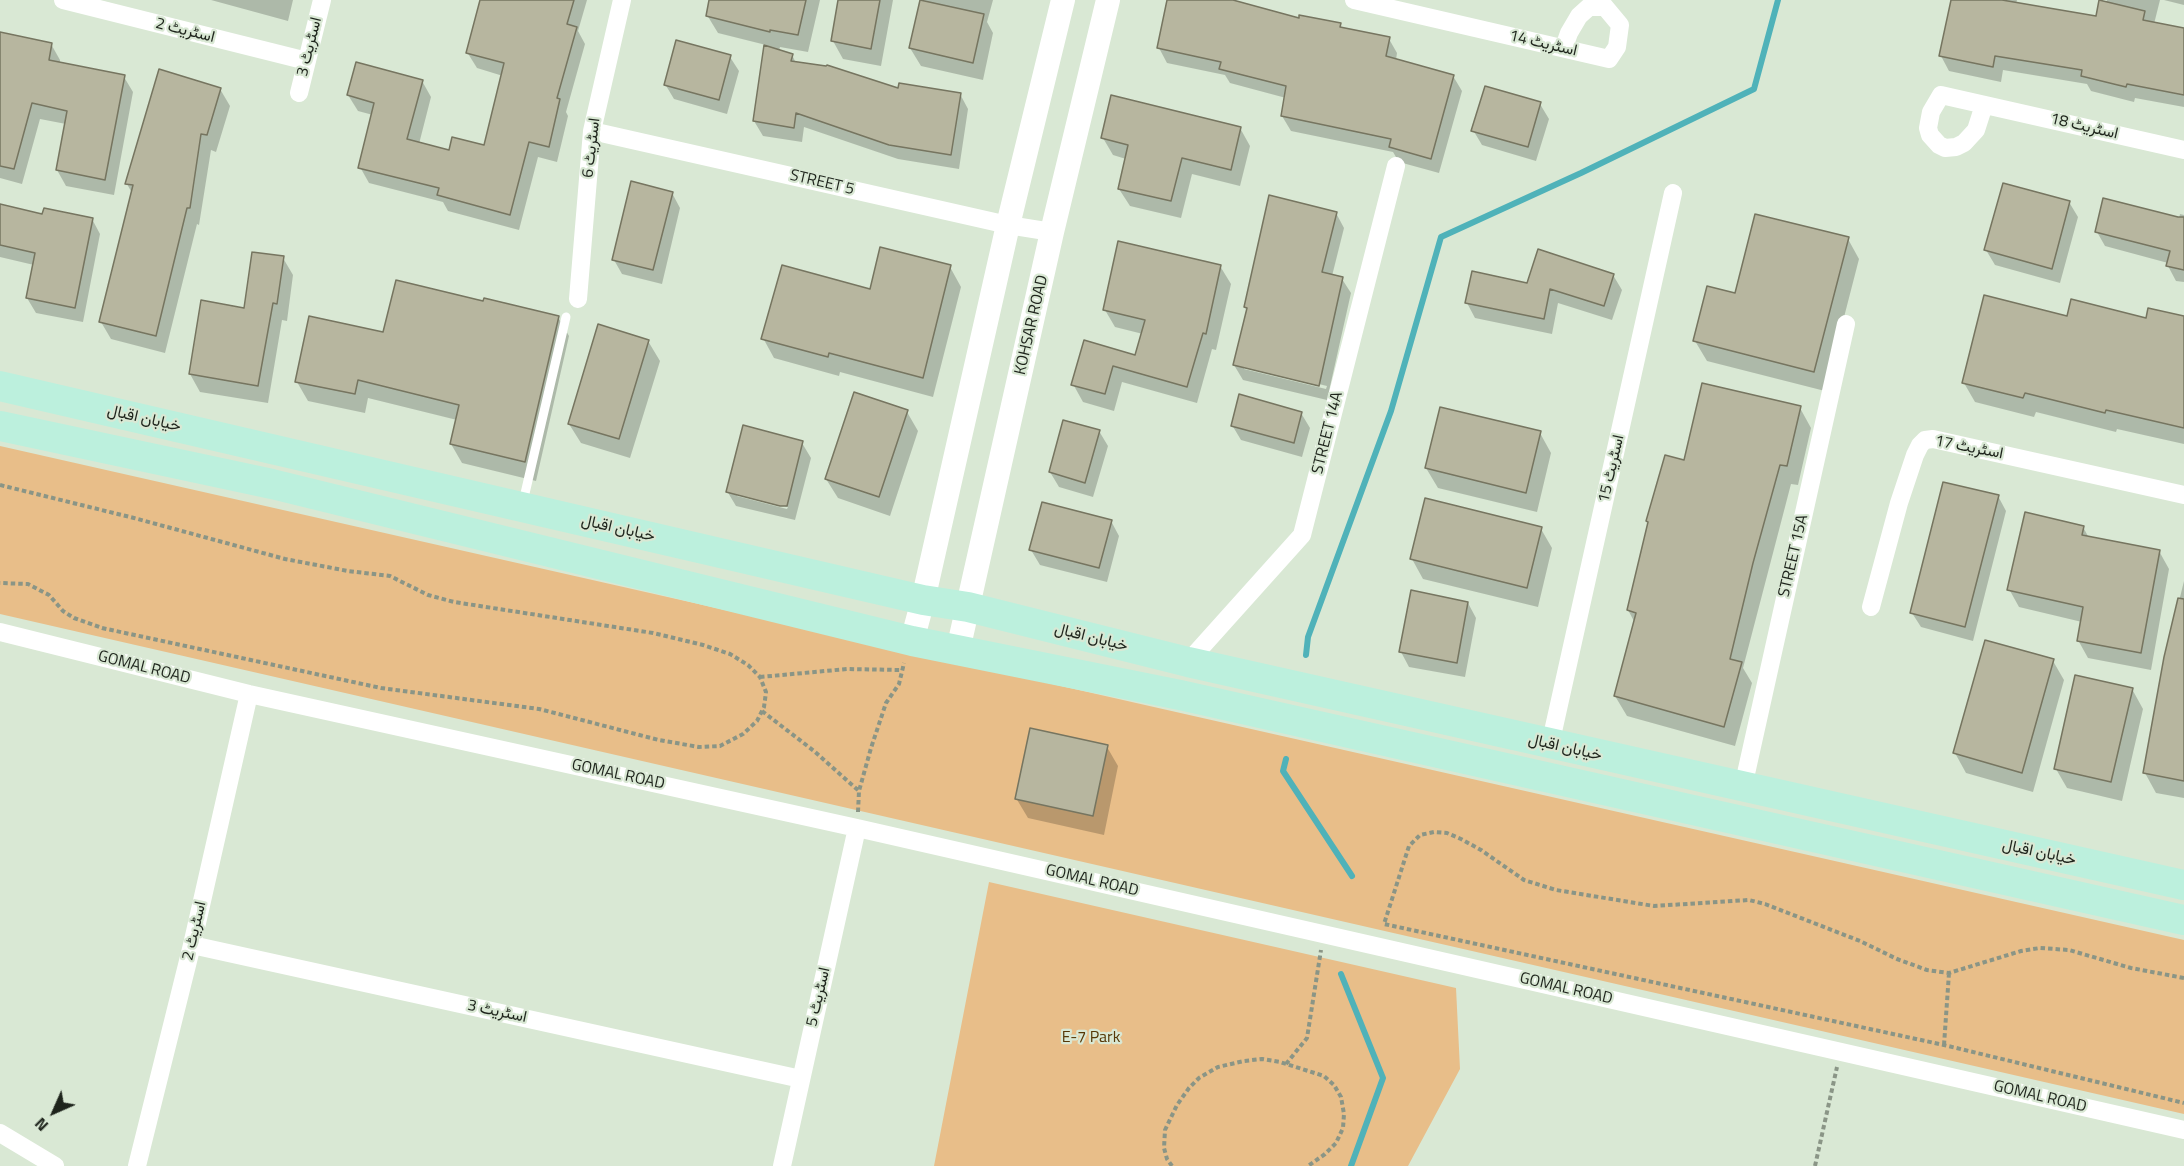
<!DOCTYPE html>
<html>
<head>
<meta charset="utf-8">
<style>
  body { margin:0 }
  #map { position:relative; width:2184px; height:1166px; overflow:hidden; background:#d9e8d4; font-family:"Titillium Web",sans-serif }
  canvas { display:block }
  .north { position:absolute; left:24px; top:1082px; width:60px; height:60px; -webkit-text-stroke:4px #d9e8d4; paint-order:stroke; rotate:225deg; font-size:16px; font-weight:700; line-height:24px; text-align:center; color:#1e241c }
  .north::after { content:''; display:block; margin:auto; width:21px; height:27px; background:#1e241c; clip-path:polygon(50% 0,100% 100%,50% 72%,0 100%) }
</style>
</head>
<body>
<div id="map">
<canvas width="2184" height="1166"></canvas>
<div class="north">N</div>
</div>
<script>
const context = document.querySelector('canvas').getContext('2d');
context.lineJoin = 'round';
function paint(path, color) {
  context.fillStyle = color;
  context.fill(path, 'evenodd');
}
function shape(rows) {
  const path = new Path2D();
  for (const r of rows) {
    path.moveTo(r[0], r[1]);
    for (let i = 2; i < r.length; i += 2) path.lineTo(r[i], r[i + 1]);
  }
  return path;
}
function trace(path, color, width, dash) {
  context.strokeStyle = color;
  context.lineWidth = width;
  context.lineCap = dash ? 'butt' : 'round';
  context.setLineDash(dash || []);
  context.stroke(path);
}
function label(font, color, halo, rows, align = 'center') {
  context.font = font + ' "Titillium Web",Vazirmatn,sans-serif';
  context.lineWidth = 4.5;
  context.setLineDash([]);
  context.textBaseline = 'middle';
  context.strokeStyle = halo;
  context.fillStyle = color;
  for (const [text, x, y, turn = 0] of rows) {
    context.save();
    context.translate(x, y);
    context.rotate((+turn || 0) * Math.PI / 180);
    context.textAlign = isNaN(turn) ? turn : align;
    if (halo) context.strokeText(text, 0, 0);
    context.fillText(text, 0, 0);
    context.restore();
  }
}
paint(shape([
  [0,446,2184,940,2184,1114,0,614],
  [989,882,1456,988,1460,1069,1408,1166,934,1166]
]), '#e8be89');
paint(shape([
  [211,0,293,0,288,21],
  [490,0,587,0,578,31,585,44,566,112,568,116,557,162,538,157,519,230,448,211,443,202,369,183,360,167,373,115,358,111,348,95,422,81,431,97,419,144,450,152,485,147,503,76,477,68,467,52],
  [711,0,820,0,808,52,780,47,779,51,792,55,796,63,899,90,960,94,968,109,959,169,898,159,804,127,802,142,763,136,754,121,766,45,718,33,707,15],
  [840,0,893,0,881,66,843,59,833,41],
  [921,0,993,0,987,22,993,33,983,80,921,66,910,48],
  [1169,0,1224,0,1300,19,1340,24,1343,30,1389,39,1397,53,1396,60,1453,76,1462,91,1439,173,1399,162,1393,152,1291,131,1282,116,1286,98,1230,83,1225,75,1167,63,1159,48],
  [1952,0,2017,0,2016,4,2097,18,2107,0,2160,0,2154,24,2184,29,2184,107,2135,98,2134,102,2091,91,2087,84,2003,70,2001,82,1949,71,1941,56],
  [2164,0,2184,0,2184,5],
  [0,33,51,44,60,60,60,64,124,77,133,92,114,195,66,186,57,170,66,124,40,119,22,184,0,178],
  [730,57,739,71,727,114,674,99,665,84],
  [220,89,230,106,216,152,211,150,199,225,197,224,165,353,111,339,101,322,132,193,127,184],
  [1540,104,1549,119,1536,161,1482,145,1473,130],
  [1240,128,1250,146,1240,186,1192,174,1181,218,1130,206,1119,189,1126,159,1113,155,1103,138],
  [672,193,680,208,662,284,622,274,614,260],
  [2069,202,2078,217,2060,283,1995,265,1986,250],
  [0,206,44,216,92,219,100,234,83,322,36,313,27,298,34,265,0,257],
  [1336,213,1344,228,1332,276,1342,279,1351,293,1327,400,1243,380,1234,365,1247,311,1245,307],
  [1244,366,1327,386,1326,389,1244,369],
  [2180,214,2184,215,2184,282,2176,281,2168,266,2168,263,2105,246,2097,232,2179,219],
  [1848,239,1859,259,1825,391,1707,361,1695,341,1737,295],
  [283,258,293,275,287,321,282,320,268,403,200,392,190,374,246,310],
  [1220,266,1231,284,1216,350,1212,349,1197,403,1122,382,1114,411,1083,402,1073,384,1085,342,1136,357,1143,334,1115,327,1105,310],
  [950,267,961,287,933,397,840,372,839,376,774,358,763,338,871,291],
  [1613,275,1622,290,1612,320,1558,303,1552,334,1475,318,1467,303,1528,284],
  [484,303,558,317,569,336,536,481,462,463,451,444,457,420,368,398,365,413,308,401,297,382,384,333],
  [2068,317,2147,320,2184,318,2184,444,2117,429,2116,432,2036,412,2034,417,1975,402,1964,383],
  [648,341,660,361,630,458,581,443,569,424],
  [1800,408,1811,428,1798,485,1791,484,1743,668,1752,683,1735,746,1627,716,1615,696,1635,623,1628,610,1686,462],
  [907,412,918,431,890,516,838,498,826,479],
  [1301,413,1310,428,1302,457,1241,440,1232,425],
  [1099,431,1108,446,1093,497,1059,487,1050,472],
  [1540,433,1551,453,1537,512,1438,488,1426,468],
  [802,443,811,458,795,520,736,506,727,491],
  [737,493,788,507,787,509,737,496],
  [1998,496,2006,511,1973,641,1921,627,1912,613],
  [1111,521,1119,536,1107,582,1040,565,1031,550],
  [2083,527,2089,538,2159,551,2169,569,2151,670,2088,658,2078,640,2082,622,2019,607,2009,589],
  [1541,529,1552,548,1538,607,1423,579,1412,559],
  [2184,581,2184,798,2156,793,2145,773,2165,658],
  [1468,603,1476,618,1465,677,1409,667,1401,652],
  [2053,661,2064,680,2033,792,1966,773,1955,753],
  [2132,689,2143,709,2122,801,2067,788,2056,769],
  [1107,747,1118,766,1104,835,1028,818,1016,798]
]), '#0003');
trace(shape([
  [1306,655,1308,637,1391,411,1441,237,1581,173,1754,89,1778,0],
  [1286,759,1283,771,1352,876],
  [1341,974,1383,1078,1351,1166]
]), '#4fb2b9', 6);
const building = shape([
  [480,0,574,0,567,24,577,27,557,98,560,99,549,147,529,142,510,215,437,195,439,188,358,168,374,103,347,95,356,62,423,80,407,139,449,150,452,137,484,145,504,63,466,53,480,0],
  [709,0,806,0,798,35,770,30,770,32,706,16,709,0],
  [838,0,880,0,871,49,831,41,838,0],
  [920,0,984,14,973,63,909,48,920,0],
  [1167,0,1233,0,1299,18,1299,15,1341,23,1340,27,1390,37,1386,56,1454,75,1431,159,1389,147,1391,139,1281,116,1286,86,1219,69,1221,62,1157,48,1167,0],
  [1951,0,2002,0,2096,16,2099,0,2145,11,2143,20,2184,28,2184,95,2127,84,2126,87,2081,76,2082,70,1995,56,1993,67,1939,56,1951,0],
  [0,32,52,43,49,60,125,75,105,180,56,170,67,111,32,103,14,169,0,166,0,32],
  [676,40,731,55,719,100,664,85,676,40],
  [764,45,793,54,791,61,826,66,827,65,898,88,899,83,961,93,951,155,889,145,796,113,794,128,753,121,764,45],
  [159,69,221,88,207,135,201,134,190,208,187,208,156,336,99,322,133,185,125,184,159,69],
  [1485,86,1541,102,1528,147,1471,131,1485,86],
  [1111,95,1241,127,1231,170,1182,158,1171,201,1118,189,1128,145,1101,138,1111,95],
  [631,181,673,192,653,270,612,260,631,181],
  [2003,183,2070,201,2052,269,1984,250,2003,183],
  [1269,195,1337,212,1322,272,1343,277,1319,386,1233,365,1247,308,1244,307,1269,195],
  [2103,198,2178,217,2184,217,2184,270,2166,266,2170,251,2095,232,2103,198],
  [0,204,42,214,44,208,93,218,75,308,26,298,35,253,0,245,0,204],
  [1755,214,1849,237,1814,372,1693,341,1707,286,1735,293,1755,214],
  [1118,241,1221,265,1206,334,1203,333,1187,387,1113,366,1105,394,1071,385,1084,340,1135,355,1145,320,1103,310,1118,241],
  [880,247,951,265,923,378,829,353,828,357,761,339,782,265,870,289,880,247],
  [1538,249,1614,274,1604,306,1550,289,1544,319,1465,303,1472,271,1527,283,1538,249],
  [252,252,284,256,277,304,273,303,258,386,189,374,201,300,244,308,252,252],
  [396,280,483,301,484,298,559,316,525,462,450,444,459,405,358,380,355,394,295,382,309,316,383,332,396,280],
  [1984,295,2067,316,2071,299,2146,318,2148,308,2184,316,2184,428,2106,410,2105,413,2025,393,2023,398,1962,383,1984,295],
  [598,324,649,340,619,439,568,424,598,324],
  [1702,383,1801,406,1787,466,1780,465,1753,563,1730,659,1742,662,1724,727,1614,696,1636,613,1627,610,1648,522,1646,521,1665,455,1684,460,1702,383],
  [854,392,908,410,879,497,825,479,854,392],
  [1239,394,1302,412,1294,443,1231,426,1239,394],
  [1440,407,1541,431,1526,493,1425,468,1440,407],
  [1063,420,1100,430,1085,483,1049,472,1063,420],
  [743,425,803,441,787,506,780,506,726,492,743,425],
  [1943,482,1999,495,1965,627,1910,613,1943,482],
  [1425,498,1542,527,1527,588,1410,559,1425,498],
  [1042,502,1112,520,1099,568,1029,550,1042,502],
  [2025,512,2084,526,2082,535,2160,550,2141,653,2077,641,2083,607,2007,590,2025,512],
  [1411,590,1468,602,1457,663,1399,652,1411,590],
  [2178,598,2184,599,2184,781,2143,773,2164,657,2178,598],
  [1985,640,2054,659,2022,773,1953,753,1985,640],
  [2075,675,2133,688,2111,782,2054,769,2075,675],
  [1030,728,1108,745,1093,816,1015,799,1030,728]
]);
paint(building, '#b7b69f');
trace(building, '#767560', 1.5);
trace(shape([
  [0,485,134,518,285,559,348,571,390,576,428,595,454,602,653,633,703,645,730,654,748,665,760,677,766,692,764,707,757,721,743,734,720,746,699,747,659,740,539,709,381,688,102,628,74,618,63,611,49,595,28,584,0,583],
  [760,677,847,669,901,670],
  [762,711,814,751,859,791],
  [858,812,859,791,871,748,886,703,899,684,904,663],
  [2184,978,2131,968,2069,950,2040,948,2021,951,1949,973,1927,970,1897,959,1860,941,1765,904,1749,900,1654,906,1556,890,1524,880,1481,850,1461,839,1447,833,1434,832,1420,835,1409,846,1384,924,1944,1045,2184,1103],
  [1944,1045,1949,973],
  [1286,1064,1307,1038,1321,950],
  [1172,1166,1167,1159,1164,1148,1165,1130,1177,1105,1189,1088,1199,1078,1218,1067,1244,1061,1262,1059,1280,1062,1324,1076,1334,1085,1341,1097,1344,1114,1343,1128,1336,1143,1325,1154,1308,1166],
  [1815,1166,1837,1067]
]), '#8a9586', 4, [4.5, 3]);
trace(shape([
  [523,502,566,317]
]), '#fff', 9);
trace(shape([
  [63,0,307,61],
  [1354,0,1609,59,1617,47,1620,25,1605,7,1589,7,1579,16,1569,33,1564,47],
  [299,93,322,0],
  [1984,105,1976,130,1964,143,1956,147,1945,148,1939,145,1930,135,1928,128,1931,112,1941,95,2184,150],
  [592,131,1008,225,1052,232],
  [578,299,592,131,622,0],
  [1871,607,1899,503,1915,455,1920,445,1925,440,1933,439,2184,495],
  [0,632,249,694,857,828,2184,1130],
  [1188,662,1302,535,1396,166],
  [1550,745,1673,193],
  [1743,787,1846,324],
  [192,945,801,1079],
  [0,1133,55,1166],
  [137,1166,192,945,249,694],
  [782,1166,857,828]
]), '#fff', 18);
trace(shape([
  [912,641,923,600,1008,225,1063,0],
  [958,650,1052,232,1108,0]
]), '#fff', 24);
trace(shape([
  [0,386,923,600,968,607,1188,662,2184,885],
  [0,426,272,484,912,641,1180,695,2184,920]
]), '#bcf0dd', 30);
label('16px', '#1e241c', '#d9e8d4', [
  ["اسٹریٹ 2",185,31,14],
  ["اسٹریٹ 14",1543,44,13],
  ["اسٹریٹ 3",310,47,-76],
  ["اسٹریٹ 18",2084,127,13],
  ["اسٹریٹ 6",592,148,-83],
  ["STREET 5",822,183,13],
  ["KOHSAR ROAD",1032,325,-77],
  ["خیابان اقبال",144,419,13],
  ["STREET 14A",1328,433,-76],
  ["اسٹریٹ 17",1969,448,11],
  ["اسٹریٹ 15",1612,469,-77],
  ["خیابان اقبال",618,529,13],
  ["STREET 15A",1794,556,-77],
  ["خیابان اقبال",1091,638,14],
  ["GOMAL ROAD",144,668,14],
  ["خیابان اقبال",1565,748,13],
  ["GOMAL ROAD",618,775,12],
  ["خیابان اقبال",2039,853,12],
  ["GOMAL ROAD",1092,881,13],
  ["اسٹریٹ 2",195,931,-77],
  ["GOMAL ROAD",1566,989,13],
  ["اسٹریٹ 5",819,997,-77],
  ["اسٹریٹ 3",497,1012,12],
  ["GOMAL ROAD",2040,1097,13]
]);
label('16px', '#563807', '#d9e8d4', [
  ["E-7 Park",1091,1038]
]);
</script>
</body>
</html>
